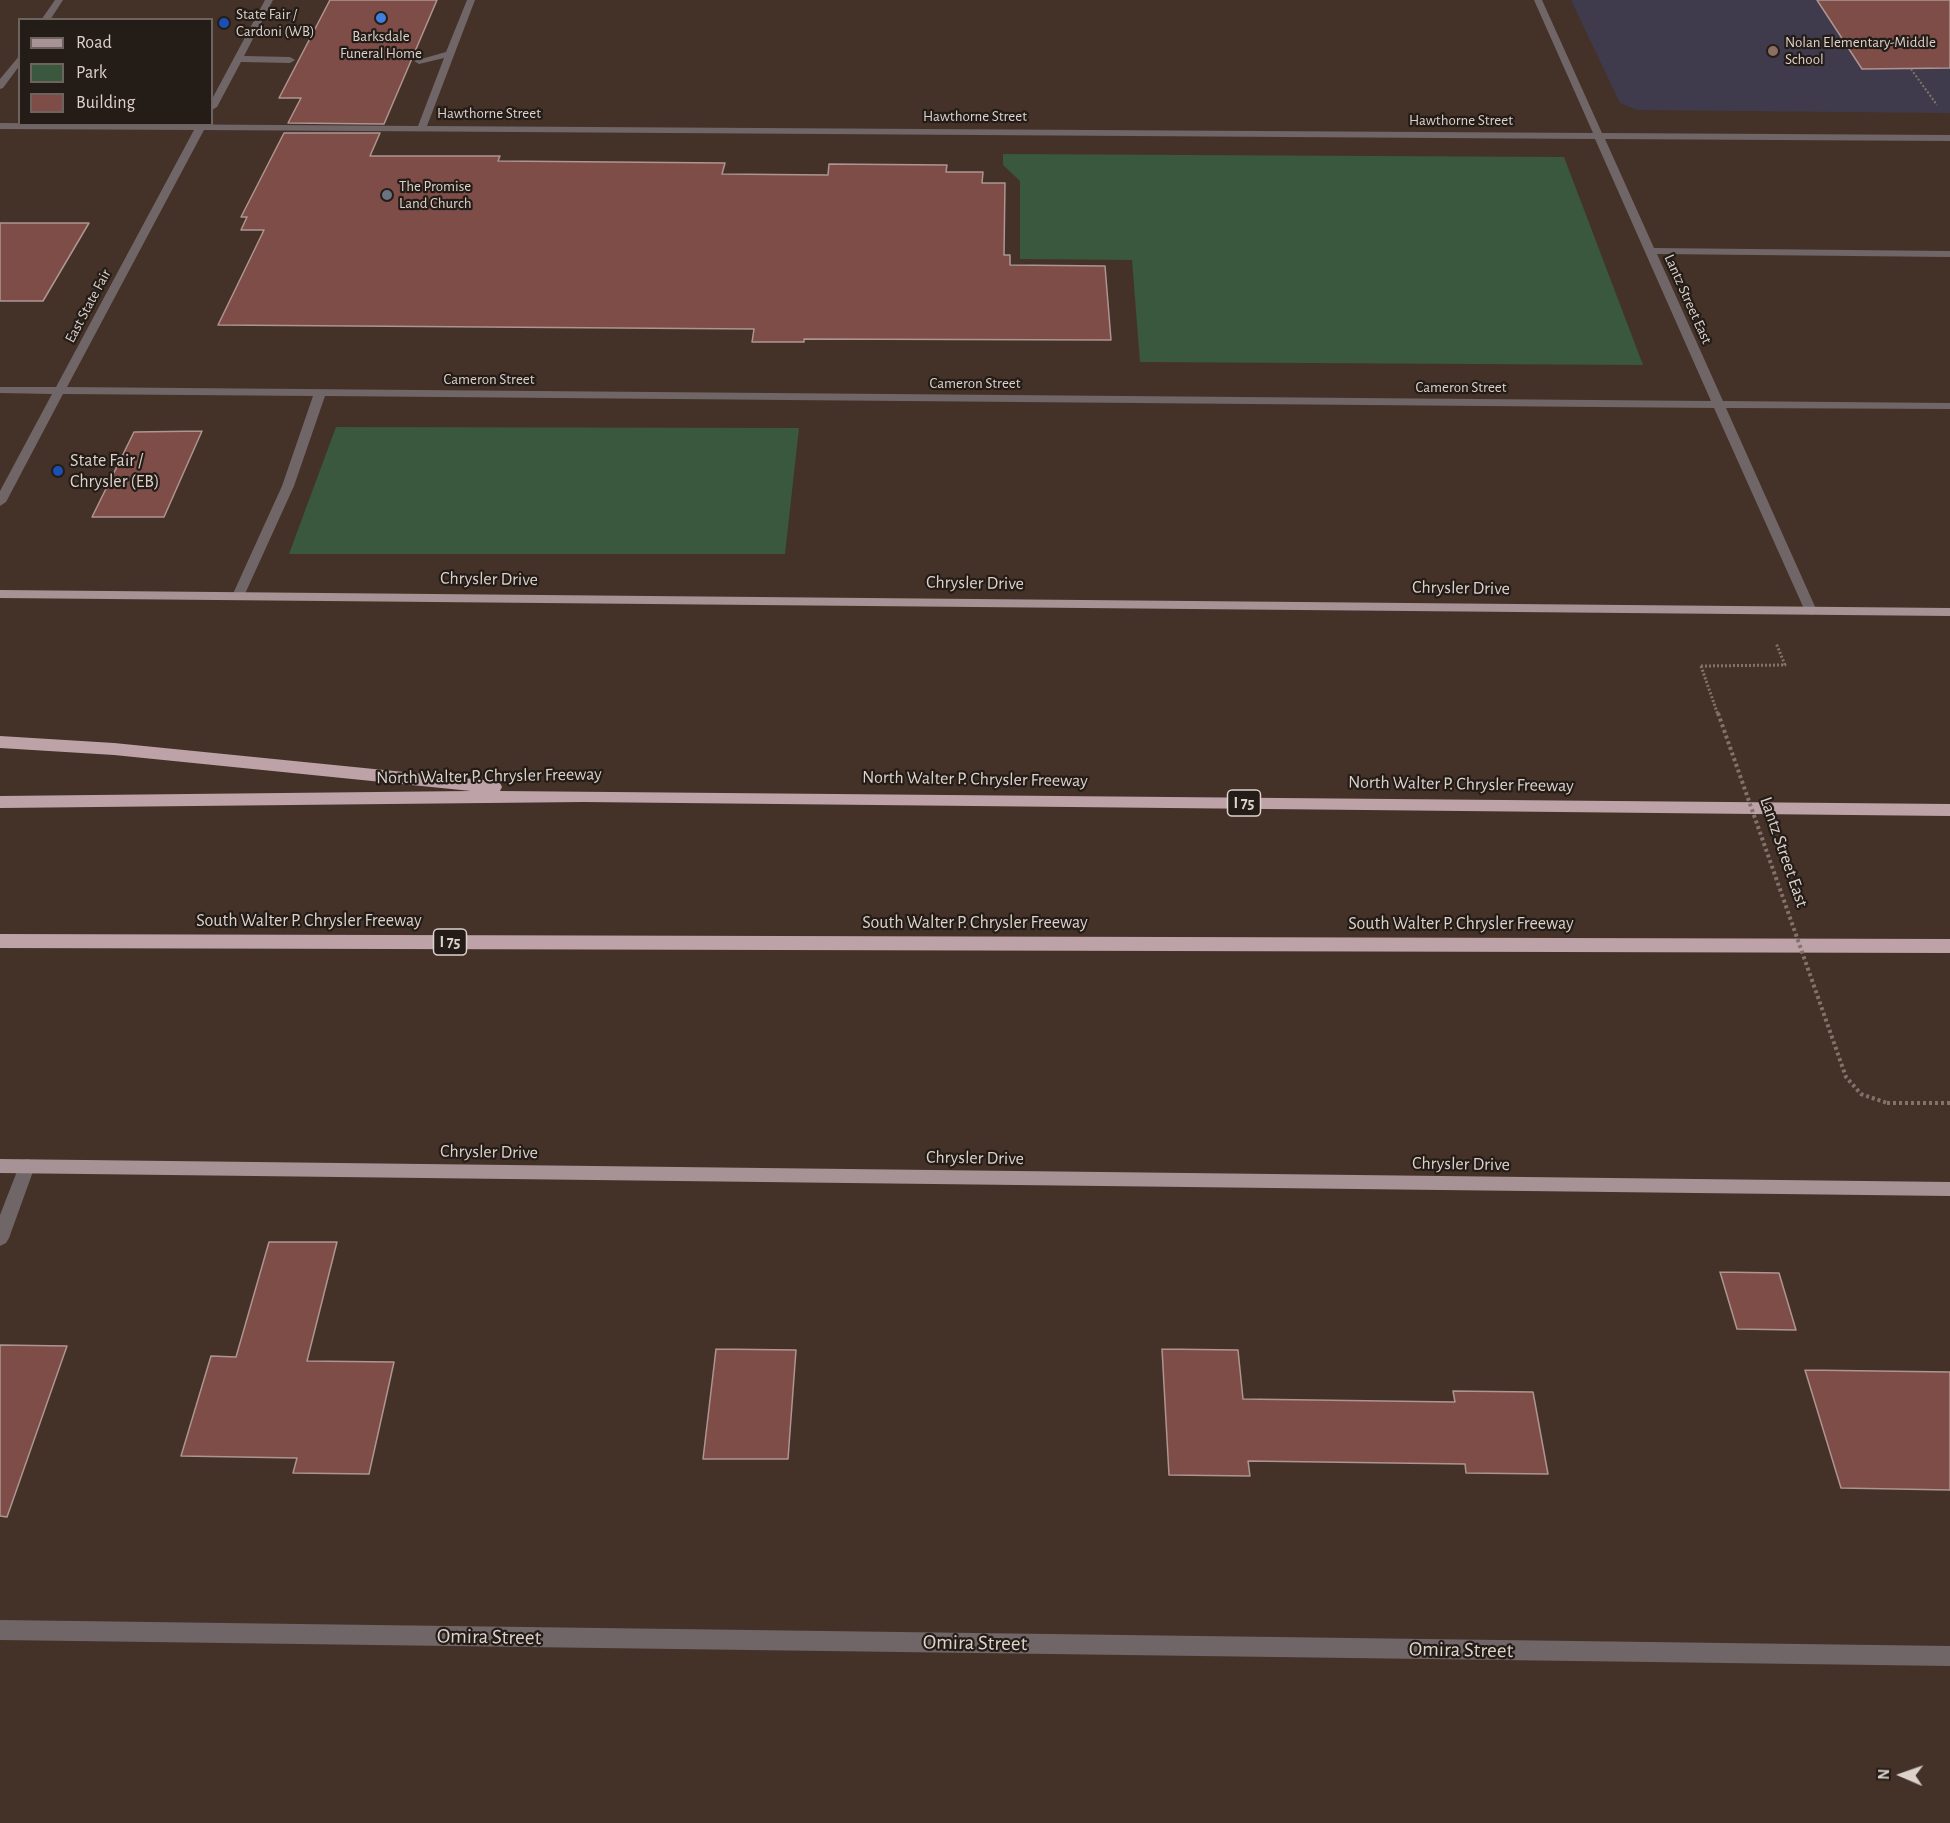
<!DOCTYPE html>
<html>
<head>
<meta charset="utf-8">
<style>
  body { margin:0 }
  #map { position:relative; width:1950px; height:1823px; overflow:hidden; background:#443228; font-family:"Alegreya Sans",sans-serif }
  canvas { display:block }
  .legend { position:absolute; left:18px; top:18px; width:195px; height:108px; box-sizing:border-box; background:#241c17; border:2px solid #6e645f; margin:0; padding:8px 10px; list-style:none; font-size:18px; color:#ddd1cb }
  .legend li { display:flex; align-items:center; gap:12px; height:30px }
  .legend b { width:30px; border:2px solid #6e645f }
  .north { position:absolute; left:1872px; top:1745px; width:60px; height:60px; -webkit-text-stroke:4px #241c17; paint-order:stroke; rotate:272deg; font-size:16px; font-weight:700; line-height:24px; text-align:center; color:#ddd1cb }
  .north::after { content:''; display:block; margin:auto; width:21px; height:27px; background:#ddd1cb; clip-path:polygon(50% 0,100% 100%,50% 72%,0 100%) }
</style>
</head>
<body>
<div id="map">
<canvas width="1950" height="1823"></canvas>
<ul class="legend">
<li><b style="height:8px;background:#a79295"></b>Road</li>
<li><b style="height:16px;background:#39583e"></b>Park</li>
<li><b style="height:16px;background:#7f4d48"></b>Building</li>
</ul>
<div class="north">N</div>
</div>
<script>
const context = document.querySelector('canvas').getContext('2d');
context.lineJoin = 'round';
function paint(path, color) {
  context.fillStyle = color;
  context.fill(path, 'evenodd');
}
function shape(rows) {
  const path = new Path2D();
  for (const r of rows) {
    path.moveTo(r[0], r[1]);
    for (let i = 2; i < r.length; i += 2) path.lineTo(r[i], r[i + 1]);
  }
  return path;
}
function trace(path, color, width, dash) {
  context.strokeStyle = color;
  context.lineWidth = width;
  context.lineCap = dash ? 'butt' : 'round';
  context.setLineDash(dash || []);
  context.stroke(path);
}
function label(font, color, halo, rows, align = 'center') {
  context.font = font + ' "Alegreya Sans",sans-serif';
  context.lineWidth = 4.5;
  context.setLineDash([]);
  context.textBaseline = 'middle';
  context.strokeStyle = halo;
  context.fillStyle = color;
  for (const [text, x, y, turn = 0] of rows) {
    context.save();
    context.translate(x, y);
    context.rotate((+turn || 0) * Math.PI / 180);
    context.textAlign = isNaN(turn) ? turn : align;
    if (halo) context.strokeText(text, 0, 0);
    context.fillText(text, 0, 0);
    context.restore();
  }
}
paint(shape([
  [1571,0,1950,0,1950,113,1637,110,1620,103]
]), '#403b4c');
paint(shape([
  [1003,154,1564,157,1643,365,1140,362,1132,260,1020,259,1020,181,1003,165],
  [336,427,799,428,785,554,289,554]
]), '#39583e');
const building = shape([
  [330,0,437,0,384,124,288,123,301,98,279,98,330,0],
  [1817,0,1950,0,1950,68,1862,69,1817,0],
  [284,133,380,133,370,156,500,156,498,161,725,163,722,174,828,175,829,164,947,165,946,172,983,172,982,183,1005,183,1004,255,1010,255,1010,265,1105,266,1111,340,804,339,804,342,752,342,754,329,218,325,264,230,241,230,247,217,241,217,284,133],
  [0,223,89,223,43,301,0,301,0,223],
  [202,431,164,517,92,517,134,432,202,431],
  [269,1242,337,1242,307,1361,394,1362,369,1474,293,1473,297,1458,181,1456,211,1356,236,1357,269,1242],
  [1720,1272,1779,1273,1796,1330,1737,1329,1720,1272],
  [0,1345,67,1346,7,1517,0,1516,0,1345],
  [716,1349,796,1350,788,1459,703,1459,716,1349],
  [1162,1349,1238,1350,1243,1399,1455,1402,1453,1391,1533,1392,1548,1474,1466,1473,1465,1464,1248,1461,1250,1476,1169,1475,1162,1349],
  [1805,1370,1950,1372,1950,1490,1841,1488,1805,1370]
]);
paint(building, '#7f4d48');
trace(building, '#ae9592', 1.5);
trace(shape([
  [1911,69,1937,105]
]), '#82736a', 2, [2, 2]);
trace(shape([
  [1701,666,1785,665,1776,643]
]), '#82736a', 3, [2, 2]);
trace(shape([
  [1887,1103,1950,1103]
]), '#82736a', 4, [3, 3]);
paint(shape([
  [55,0,63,0,50,20,41,20,55,0],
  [265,0,273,0,244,56,290,57,295,60,290,63,241,62,217,107,212,110,212,99,265,0],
  [467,0,475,0,427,126,1593,133,1534,0,1542,0,1602,133,1950,135,1950,141,1605,139,1654,248,1950,251,1950,257,1657,254,1723,401,1950,403,1950,409,1726,408,1817,611,1811,615,1805,611,1714,408,325,396,294,486,244,596,238,600,232,596,282,486,313,396,63,394,6,502,0,506,0,491,52,394,0,393,0,387,56,387,194,130,0,129,0,123,418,126,444,58,419,64,414,61,446,52,467,0],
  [204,130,1595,139,1711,401,67,387,204,130],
  [20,55,20,65,3,88,0,89,0,79,20,55],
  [27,1159,33,1161,35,1166,9,1238,6,1243,0,1246,0,1215,21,1161,27,1159],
  [0,1620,1950,1646,1950,1666,0,1640,0,1620]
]), '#706567');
paint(shape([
  [0,590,1950,608,1950,616,0,598,0,590],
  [0,1159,1950,1182,1950,1196,0,1173,0,1159]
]), '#a79295');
paint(shape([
  [0,736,114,743,494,781,500,783,502,787,500,791,1950,804,1950,816,583,802,0,808,0,796,471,791,114,755,0,748,0,736],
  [0,934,1950,939,1950,953,0,948,0,934]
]), '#bda3a8');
trace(shape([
  [1701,666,1718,715]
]), '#82736a', 3, [2, 2]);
trace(shape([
  [1718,713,1846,1077,1861,1094,1887,1103]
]), '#82736a', 4, [3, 3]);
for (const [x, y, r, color] of [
  [381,18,6,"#3f7fe0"],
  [224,23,6,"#1a4fb4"],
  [1773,51,6,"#8d6e63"],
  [387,195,6,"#6b7280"],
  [58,471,6,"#1a4fb4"]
]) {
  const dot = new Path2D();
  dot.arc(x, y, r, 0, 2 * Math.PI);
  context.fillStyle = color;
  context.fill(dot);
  trace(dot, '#241c17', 2);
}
label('15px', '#ddd1cb', '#241c17', [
  ["State Fair /",236,14],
  ["Cardoni (WB)",236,31],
  ["Barksdale",381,36,"center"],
  ["Funeral Home",381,53,"center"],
  ["Nolan Elementary-Middle",1785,42],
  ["School",1785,59],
  ["The Promise",399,186],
  ["Land Church",399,203]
], 'left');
label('15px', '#ddd1cb', '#241c17', [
  ["Hawthorne Street",489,113],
  ["Hawthorne Street",975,116],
  ["Hawthorne Street",1461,120],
  ["Lantz Street East",1688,299,66],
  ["East State Fair",88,306,-62],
  ["Cameron Street",489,379],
  ["Cameron Street",975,383],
  ["Cameron Street",1461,387]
]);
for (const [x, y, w] of [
  [1244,803,33],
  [450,942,33]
]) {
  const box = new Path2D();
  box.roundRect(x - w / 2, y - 13, w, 26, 4.5);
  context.fillStyle = '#241c17';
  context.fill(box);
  trace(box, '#ddd1cb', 1.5);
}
label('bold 16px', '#ddd1cb', null, [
  ["I 75",1244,803],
  ["I 75",450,942]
]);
label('18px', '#ddd1cb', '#241c17', [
  ["State Fair /",70,461],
  ["Chrysler (EB)",70,482]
], 'left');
label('18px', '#ddd1cb', '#241c17', [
  ["Chrysler Drive",489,579,1],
  ["Chrysler Drive",975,583,1],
  ["Chrysler Drive",1461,588,1],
  ["North Walter P. Chrysler Freeway",489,776,-1],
  ["North Walter P. Chrysler Freeway",975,779,1],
  ["North Walter P. Chrysler Freeway",1461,784,1],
  ["Lantz Street East",1784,852,71],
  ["South Walter P. Chrysler Freeway",309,921],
  ["South Walter P. Chrysler Freeway",975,923],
  ["South Walter P. Chrysler Freeway",1461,924],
  ["Chrysler Drive",489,1152,1],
  ["Chrysler Drive",975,1158,1],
  ["Chrysler Drive",1461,1164,1]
]);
label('21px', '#ddd1cb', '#241c17', [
  ["Omira Street",489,1637,1],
  ["Omira Street",975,1643,1],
  ["Omira Street",1461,1650,1]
]);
</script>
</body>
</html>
